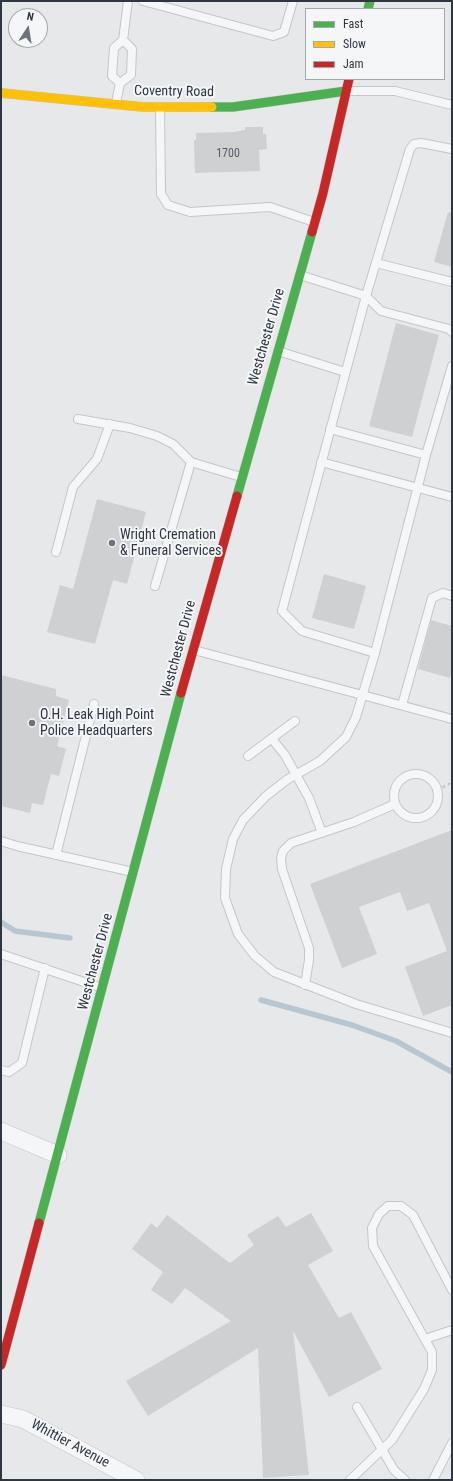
<!DOCTYPE html>
<html>
<head>
<meta charset="utf-8">
<style>
  body { margin:0 }
  #map { position:relative; width:453px; height:1481px; overflow:hidden; background:#e6e8ea; font-family:"Roboto Condensed",sans-serif }
  canvas { display:block }
  .frame { position:absolute; inset:0; border:2px solid #2e3642; pointer-events:none }
  .legend { position:absolute; left:305px; top:8px; width:140px; height:72px; box-sizing:border-box; background:#f4f6f8; border:1px solid #a5a9af; margin:0; padding:5px 7px; list-style:none; font-size:12px; color:#2e3642 }
  .legend li { display:flex; align-items:center; gap:8px; height:20px }
  .legend b { width:20px; border:1px solid #a5a9af }
  .north { position:absolute; left:8px; top:8px; width:40px; height:40px; box-sizing:border-box; background:#f4f6f8; border:1px solid #a5a9af; border-radius:50%; rotate:12deg; font-size:11px; font-weight:700; line-height:16px; text-align:center; color:#2e3642 }
  .north::after { content:''; display:block; margin:auto; width:14px; height:18px; background:#6e747d; clip-path:polygon(50% 0,100% 100%,50% 72%,0 100%) }
</style>
</head>
<body>
<div id="map">
<canvas width="453" height="1481"></canvas>
<div class="frame"></div>
<ul class="legend">
<li><b style="height:5px;background:#4caf50"></b>Fast</li>
<li><b style="height:5px;background:#ffc107"></b>Slow</li>
<li><b style="height:5px;background:#c62828"></b>Jam</li>
</ul>
<div class="north">N</div>
</div>
<script>
const context = document.querySelector('canvas').getContext('2d');
context.lineJoin = 'round';
function shape(rows) {
  const path = new Path2D();
  for (const r of rows) {
    if (r.length === 3) {
      path.moveTo(r[0] + r[2], r[1]);
      path.arc(r[0], r[1], r[2], 0, 2 * Math.PI);
      continue;
    }
    path.moveTo(r[0], r[1]);
    for (let i = 2; i < r.length; i += 2) path.lineTo(r[i], r[i + 1]);
  }
  return path;
}
function trace(path, color, width, dash) {
  context.strokeStyle = color;
  context.lineWidth = width;
  context.lineCap = dash ? 'butt' : 'round';
  context.setLineDash(dash || []);
  context.stroke(path);
}
function paint(path, color) {
  context.fillStyle = color;
  context.fill(path, 'evenodd');
}
function label(font, color, halo, rows, align = 'center') {
  context.font = font + ' "Roboto Condensed",sans-serif';
  context.lineWidth = 4;
  context.setLineDash([]);
  context.textBaseline = 'middle';
  context.strokeStyle = halo;
  context.fillStyle = color;
  for (const [text, x, y, turn = 0] of rows) {
    context.save();
    context.translate(x, y);
    context.rotate((+turn || 0) * Math.PI / 180);
    context.textAlign = isNaN(turn) ? turn : align;
    if (halo) context.strokeText(text, 0, 0);
    context.fillText(text, 0, 0);
    context.restore();
  }
}
trace(shape([
  [1,922,15,931,70,938],
  [261,1000,352,1025,396,1041,452,1072]
]), '#b8c6d2', 5.5);
paint(shape([
  [245,127,263,127,263,134,266,134,267,149,259,150,260,171,195,173,194,140,196,140,196,133,233,132,245,130],
  [448,212,452,213,452,267,434,262],
  [396,323,439,335,412,437,369,426],
  [97,499,146,512,127,584,113,580,95,644,47,632,60,585,73,589],
  [324,574,366,586,354,629,312,618],
  [431,620,452,626,452,669,450,678,418,669],
  [1,675,56,689,56,696,69,700,57,746,66,749,59,776,51,774,43,805,32,803,30,813,1,806],
  [452,830,452,1005,423,1016,405,967,447,951,429,903,407,911,400,892,359,907,377,954,342,968,310,884],
  [311,1213,333,1251,308,1265,339,1318,351,1312,382,1369,329,1397,293,1331,309,1475,263,1478,258,1348,148,1416,126,1381,231,1321,185,1288,172,1304,151,1290,163,1272,132,1249,151,1223,157,1228,167,1215,230,1263,254,1245,247,1235,278,1216,286,1227]
]), '#ced0d2');
const lane = shape([
  [143,1,273,36,284,32,293,1],
  [123,40,128,1],
  [348,91,395,91,452,105],
  [116,103,120,83,131,75,132,49,123,40,114,48,112,76,120,83],
  [160,108,161,194,168,205,190,212,270,207,314,222],
  [452,149,421,143,414,144,410,149,366,296,282,611,302,631,375,653,356,717,346,737,320,761,288,779,266,796,243,820,233,839,226,869,225,898,238,934,255,956,274,972,356,1004,452,1033],
  [376,263,452,282],
  [300,275,366,296,381,311,449,329,452,332],
  [278,351,345,372],
  [78,419,130,428,157,436,173,444,191,462,241,477],
  [330,429,426,455,452,366],
  [321,462,452,497],
  [56,552,73,487,97,459,110,424],
  [155,586,191,462],
  [194,650,452,719],
  [375,653,426,455],
  [402,705,432,598,443,593,452,596],
  [272,739,285,755,309,798,322,833],
  [248,756,295,721],
  [416,796,22],
  [1,841,17,846,133,872],
  [56,855,94,704],
  [1,954,102,988],
  [305,985,309,960,309,948,282,869,281,858,283,851,291,843,354,822,395,804],
  [1,1070,9,1072,22,1063,45,968],
  [425,1339,452,1330],
  [357,1407,394,1470,405,1480],
  [350,1480,392,1440,424,1389,432,1370,432,1352,373,1246,372,1228,379,1214,388,1206,401,1206,413,1215,452,1290],
  [433,1480,452,1443]
]);
const street = shape([
  [1,1131,58,1155],
  [1,1414,23,1419,136,1480]
]);
const fast = shape([
  [368,9,370,1],
  [212,107,233,107,346,91],
  [237,496,312,232],
  [39,1223,181,693]
]);
const slow = shape([
  [1,93,143,107,212,107]
]);
const jam = shape([
  [312,232,323,193,349,79],
  [181,693,237,496],
  [1,1365,39,1223]
]);
trace(lane, '#c4c6c8', 10);
trace(street, '#c4c6c8', 18);
trace(fast, '#c4c6c8', 10);
trace(slow, '#c4c6c8', 10);
trace(jam, '#c4c6c8', 10);
trace(shape([
  [437,790,449,784,452,780]
]), '#c6c8ca', 2.5, [3, 3]);
trace(lane, '#f5f6f7', 8);
trace(street, '#f5f6f7', 17);
trace(fast, '#4caf50', 9);
trace(slow, '#ffc107', 9);
trace(jam, '#c62828', 9);
for (const [x, y, r, color] of [
  [112,543,4,"#6e747d"],
  [32,723,4,"#6e747d"]
]) {
  const dot = new Path2D();
  dot.arc(x, y, r, 0, 2 * Math.PI);
  context.fillStyle = color;
  context.fill(dot);
  trace(dot, '#f4f6f8', 1.5);
}
label('12px', '#575d67', null, [
  ["1700",228,154]
]);
label('14px', '#2e3642', '#f4f6f8', [
  ["Coventry Road",174,92,1],
  ["Westchester Drive",267,337,-74],
  ["Westchester Drive",179,649,-75],
  ["Westchester Drive",96,962,-75],
  ["Whittier Avenue",70,1444,28]
]);
label('14px', '#2e3642', '#f4f6f8', [
  ["Wright Cremation",120,535],
  ["& Funeral Services",120,551],
  ["O.H. Leak High Point",40,715],
  ["Police Headquarters",40,731]
], 'left');
</script>
</body>
</html>
